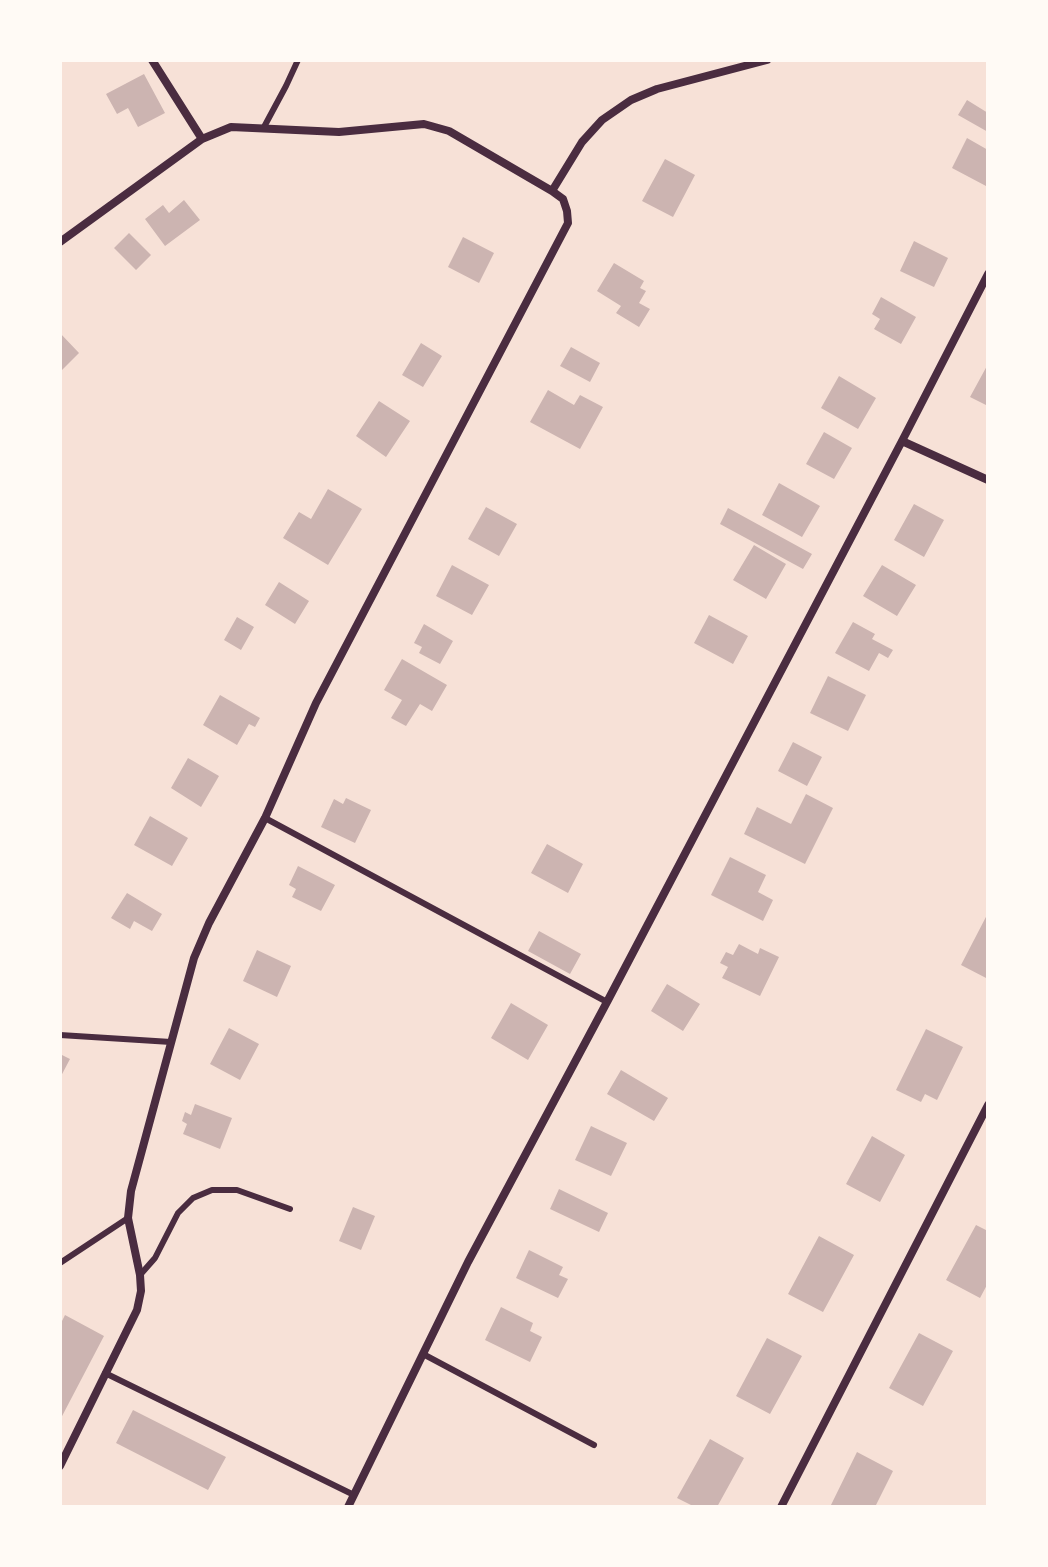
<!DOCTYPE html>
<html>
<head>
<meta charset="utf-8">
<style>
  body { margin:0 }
  #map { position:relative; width:1048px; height:1567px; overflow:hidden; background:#f7e1d7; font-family:Lato,sans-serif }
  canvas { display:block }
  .frame { position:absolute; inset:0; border:62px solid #fffaf5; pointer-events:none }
</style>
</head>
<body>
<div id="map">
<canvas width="1048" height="1567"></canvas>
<div class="frame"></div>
</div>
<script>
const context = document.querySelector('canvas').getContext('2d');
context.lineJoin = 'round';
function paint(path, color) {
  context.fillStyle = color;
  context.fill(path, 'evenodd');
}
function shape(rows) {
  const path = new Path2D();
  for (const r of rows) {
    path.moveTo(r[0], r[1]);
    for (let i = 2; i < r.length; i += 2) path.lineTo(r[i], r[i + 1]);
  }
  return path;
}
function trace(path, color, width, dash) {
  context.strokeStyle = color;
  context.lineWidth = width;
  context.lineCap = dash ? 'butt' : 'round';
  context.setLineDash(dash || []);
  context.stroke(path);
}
paint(shape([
  [144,74,165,113,138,127,128,108,117,114,106,94],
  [967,100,988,113,988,132,958,115],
  [967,138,988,150,988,182,986,186,952,168],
  [665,159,695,175,673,217,642,201],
  [184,200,200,220,165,246,145,219,163,205,169,213],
  [129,233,151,255,136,270,114,248],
  [463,237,494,253,479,283,448,267],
  [914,241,948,258,934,287,900,271],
  [614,263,644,281,640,288,646,291,639,303,650,309,639,327,616,313,621,306,597,291],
  [881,297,916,317,901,344,874,329,880,319,872,314],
  [60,333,79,353,60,372],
  [421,343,442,356,423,387,402,375],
  [571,347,600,363,590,382,560,366],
  [988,364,988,406,970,397],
  [839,376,876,398,858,429,821,408],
  [548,390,574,405,580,395,603,407,580,449,530,422],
  [379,401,410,421,386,457,356,436],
  [824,432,852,448,834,479,806,464],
  [779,483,820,506,802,537,762,515],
  [328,489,362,509,328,565,283,538,299,512,311,519],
  [914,504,944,520,924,557,894,540],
  [486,507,517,524,499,556,468,539],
  [728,508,812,554,803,569,720,524],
  [754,545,786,564,766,599,733,580],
  [452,565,489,585,472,615,436,596],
  [882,565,916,585,897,616,863,596],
  [279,582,309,601,295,624,265,605],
  [709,615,748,636,733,664,694,643],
  [237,617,254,627,241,650,224,640],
  [853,622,875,634,872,639,893,650,888,658,879,653,869,671,835,653],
  [424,624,453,641,440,664,419,653,422,647,414,643],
  [402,659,447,685,432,711,420,704,406,726,391,718,402,700,384,690],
  [828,676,866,695,848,731,810,713],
  [220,695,260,718,255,727,249,724,237,745,203,725],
  [793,742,822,757,807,786,778,771],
  [188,758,219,776,201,807,171,788],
  [806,794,833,808,805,864,744,834,757,807,791,824],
  [346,798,371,810,355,843,321,827,334,799,343,804],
  [150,816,188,838,172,866,134,845],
  [547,844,583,864,568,893,531,873],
  [730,857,766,875,758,892,773,900,763,921,711,895],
  [298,866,335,885,321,911,292,897,296,889,289,885],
  [127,893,162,914,152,931,134,921,130,929,111,918],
  [988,913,988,979,961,965],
  [539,931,581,954,570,974,528,951],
  [739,944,758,954,760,948,779,957,760,996,722,978,728,967,720,963,726,952,733,955],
  [257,950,291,966,277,997,243,981],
  [667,984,700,1004,683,1031,651,1011],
  [511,1003,548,1025,528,1060,491,1038],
  [229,1028,259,1044,240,1080,210,1064],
  [926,1029,963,1047,937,1100,925,1094,921,1102,896,1090],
  [60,1054,70,1059,60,1078],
  [621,1070,668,1098,654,1121,607,1094],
  [195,1104,232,1118,220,1149,183,1134,187,1124,182,1121,185,1112,191,1115],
  [591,1126,627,1143,611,1176,575,1160],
  [872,1136,905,1155,880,1202,846,1184],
  [559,1189,608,1213,599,1232,550,1209],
  [353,1207,375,1216,361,1250,339,1241],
  [976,1225,988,1231,988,1283,980,1298,946,1280],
  [819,1236,854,1255,823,1312,788,1294],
  [529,1250,563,1267,559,1275,568,1279,558,1298,516,1278],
  [501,1307,533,1323,530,1331,542,1337,530,1362,485,1340],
  [65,1315,104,1336,60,1420,60,1325],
  [919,1333,953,1351,923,1406,889,1388],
  [767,1338,802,1356,770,1414,736,1396],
  [133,1410,226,1457,208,1490,116,1443],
  [710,1439,744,1458,717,1507,695,1507,677,1498],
  [857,1452,893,1471,875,1507,830,1507]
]), '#ccb4b1');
trace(shape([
  [264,127,286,86,298,60],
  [265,818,607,1002],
  [60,1035,171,1042],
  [60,1263,128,1218],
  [140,1275,155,1258,178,1213,193,1198,212,1190,237,1190,290,1209],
  [423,1354,594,1445],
  [105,1373,354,1495]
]), '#4a2c40', 6);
trace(shape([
  [552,191,582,142,602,120,631,100,657,89,767,60],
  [60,242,202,139,152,60],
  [902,441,988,480],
  [60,1466,137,1310,141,1291,140,1275,128,1218,131,1191,194,958,209,923,265,818,316,703,568,223,567,211,563,199,552,191,449,131,424,124,339,132,231,127,202,139],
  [348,1507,468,1262,607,1002,902,441,988,274],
  [781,1507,988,1105]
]), '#4a2c40', 8);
</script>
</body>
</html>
